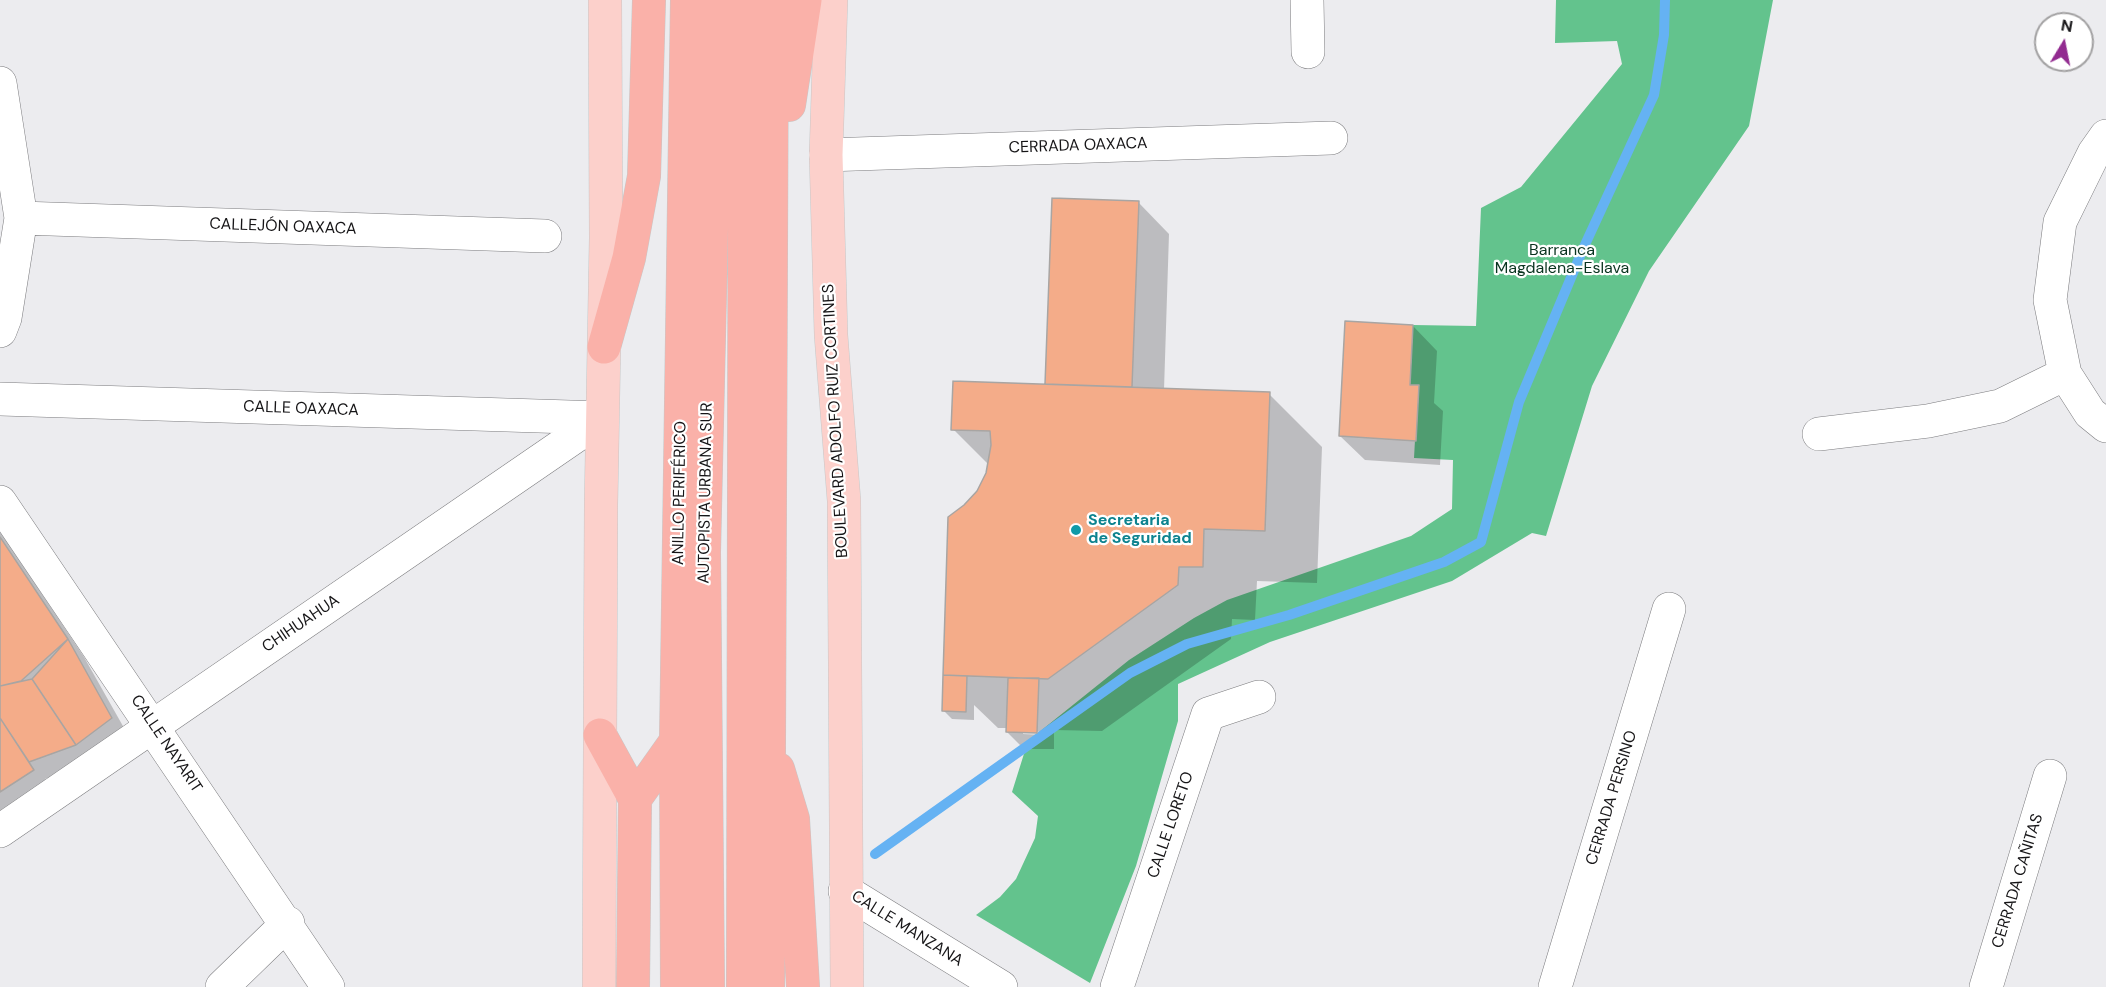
<!DOCTYPE html>
<html>
<head>
<meta charset="utf-8">
<style>
  body { margin:0 }
  #map { position:relative; width:2106px; height:987px; overflow:hidden; background:#ececef; font-family:"DM Sans",sans-serif }
  canvas { display:block }
  .north { position:absolute; left:2034px; top:12px; width:60px; height:60px; box-sizing:border-box; background:#fff; border:2px solid #a2a1a2; border-radius:50%; rotate:10deg; font-size:16px; font-weight:700; line-height:24px; text-align:center; color:#161517 }
  .north::after { content:''; display:block; margin:auto; width:21px; height:27px; background:#922b90; clip-path:polygon(50% 0,100% 100%,50% 72%,0 100%) }
</style>
</head>
<body>
<div id="map">
<canvas width="2106" height="987"></canvas>
<div class="north">N</div>
</div>
<script>
const context = document.querySelector('canvas').getContext('2d');
context.lineJoin = 'round';
function paint(path, color) {
  context.fillStyle = color;
  context.fill(path, 'evenodd');
}
function shape(rows) {
  const path = new Path2D();
  for (const r of rows) {
    path.moveTo(r[0], r[1]);
    for (let i = 2; i < r.length; i += 2) path.lineTo(r[i], r[i + 1]);
  }
  return path;
}
function trace(path, color, width, dash) {
  context.strokeStyle = color;
  context.lineWidth = width;
  context.lineCap = dash ? 'butt' : 'round';
  context.setLineDash(dash || []);
  context.stroke(path);
}
function label(font, color, halo, rows, align = 'center') {
  context.font = font + ' "DM Sans",sans-serif';
  context.lineWidth = 4.5;
  context.setLineDash([]);
  context.textBaseline = 'middle';
  context.strokeStyle = halo;
  context.fillStyle = color;
  for (const [text, x, y, turn = 0] of rows) {
    context.save();
    context.translate(x, y);
    context.rotate((+turn || 0) * Math.PI / 180);
    context.textAlign = isNaN(turn) ? turn : align;
    if (halo) context.strokeText(text, 0, 0);
    context.fillText(text, 0, 0);
    context.restore();
  }
}
paint(shape([
  [1556,0,1773,0,1749,126,1649,271,1592,386,1546,536,1532,533,1452,581,1270,642,1178,684,1178,721,1136,866,1090,983,976,915,1000,897,1016,879,1035,838,1038,816,1012,792,1028,741,1129,660,1194,618,1227,600,1411,536,1452,509,1453,460,1414,458,1418,385,1410,385,1413,325,1476,326,1481,208,1521,187,1622,64,1617,41,1555,43]
]), '#63c38d');
paint(shape([
  [1138,202,1169,234,1164,390,1269,394,1322,447,1317,583,1257,581,1255,620,1232,619,1231,639,1102,731,1054,730,1054,749,1024,749,1007,732,1008,728,998,728,974,705,974,720,952,719,944,711,950,517,965,506,978,492,989,465,953,429,1049,386,1047,384],
  [1077,384,1109,385,1108,388,1077,387],
  [1023,731,1045,732,1045,735,1023,734],
  [1413,326,1437,351,1434,403,1443,411,1440,465,1365,460,1340,436],
  [0,531,84,657,128,735,93,761,45,779,50,787,0,819]
]), '#0003');
trace(shape([
  [875,854,1130,673,1187,644,1289,615,1444,562,1481,542,1519,402,1583,249,1654,95,1664,35,1665,0]
]), '#65b2f3', 10);
const building = shape([
  [1052,198,1139,201,1132,387,1045,384,1052,198],
  [1345,321,1413,325,1410,385,1419,385,1416,441,1339,436,1345,321],
  [953,381,1270,392,1265,531,1204,529,1203,567,1179,567,1178,585,1048,679,943,675,948,517,964,505,977,491,986,473,991,445,990,431,951,430,953,381],
  [0,537,68,639,21,681,0,686,0,537],
  [68,639,112,718,76,745,32,679,68,639],
  [943,675,967,676,966,712,942,711,943,675],
  [1008,678,1039,678,1037,733,1006,732,1008,678],
  [32,679,76,745,29,762,0,718,0,686,32,679],
  [0,718,34,770,0,792,0,718]
]);
paint(building, '#f4ac89');
trace(building, '#a8a5a3', 1.5);
const minor = shape([
  [1307,0,1308,52],
  [0,83,21,218,5,318,0,331],
  [2106,136,2094,153,2060,222,2050,300,2065,374,2090,413,2106,426],
  [826,155,1331,138],
  [21,218,545,236],
  [0,399,602,418],
  [1819,434,1928,421,2000,406,2065,374],
  [0,502,328,987],
  [0,831,602,418],
  [845,891,1001,987],
  [222,987,288,923],
  [1117,987,1208,714,1259,697],
  [1555,987,1669,609],
  [1986,987,2050,776]
]);
const major = shape([
  [831,0,826,155,831,335,844,501,847,987],
  [599,987,601,505,606,238,605,0]
]);
const highway = shape([
  [789,105,805,0],
  [604,347,629,258,644,176,649,0],
  [600,735,635,799],
  [778,769,793,819,803,987],
  [633,987,635,799,676,741],
  [677,987,676,741,687,0],
  [708,987,704,552,715,77,713,0],
  [743,987,745,0],
  [768,987,772,0]
]);
trace(minor, '#7c7c7f', 34);
trace(major, '#c7c7c7', 34);
trace(highway, '#c7c7c7', 34);
trace(minor, '#fff', 33);
trace(major, '#fcd0cb', 33);
trace(highway, '#fab1a9', 33);
for (const [x, y, r, color] of [
  [1076,530,6,"#0f9aa8"]
]) {
  const dot = new Path2D();
  dot.arc(x, y, r, 0, 2 * Math.PI);
  context.fillStyle = color;
  context.fill(dot);
  trace(dot, '#fff', 2);
}
label('16px', '#161517', '#fff', [
  ["CERRADA OAXACA",1078,146,-2],
  ["CALLEJÓN OAXACA",283,227,2],
  ["CALLE OAXACA",301,409,2],
  ["BOULEVARD ADOLFO RUIZ CORTINES",836,421,-93],
  ["ANILLO PERIFÉRICO",680,493,-89],
  ["AUTOPISTA URBANA SUR",706,493,-89],
  ["CHIHUAHUA",301,624,-34],
  ["CALLE NAYARIT",166,744,56],
  ["CERRADA PERSINO",1612,798,-73],
  ["CALLE LORETO",1171,825,-71],
  ["CERRADA CAÑITAS",2018,881,-73],
  ["CALLE MANZANA",907,929,32]
]);
label('16px', '#09341f', '#fff', [
  ["Barranca",1562,251],
  ["Magdalena-Eslava",1562,269]
]);
label('bold 16px', '#0d838f', '#fff', [
  ["Secretaria",1088,521],
  ["de Seguridad",1088,539]
], 'left');
</script>
</body>
</html>
